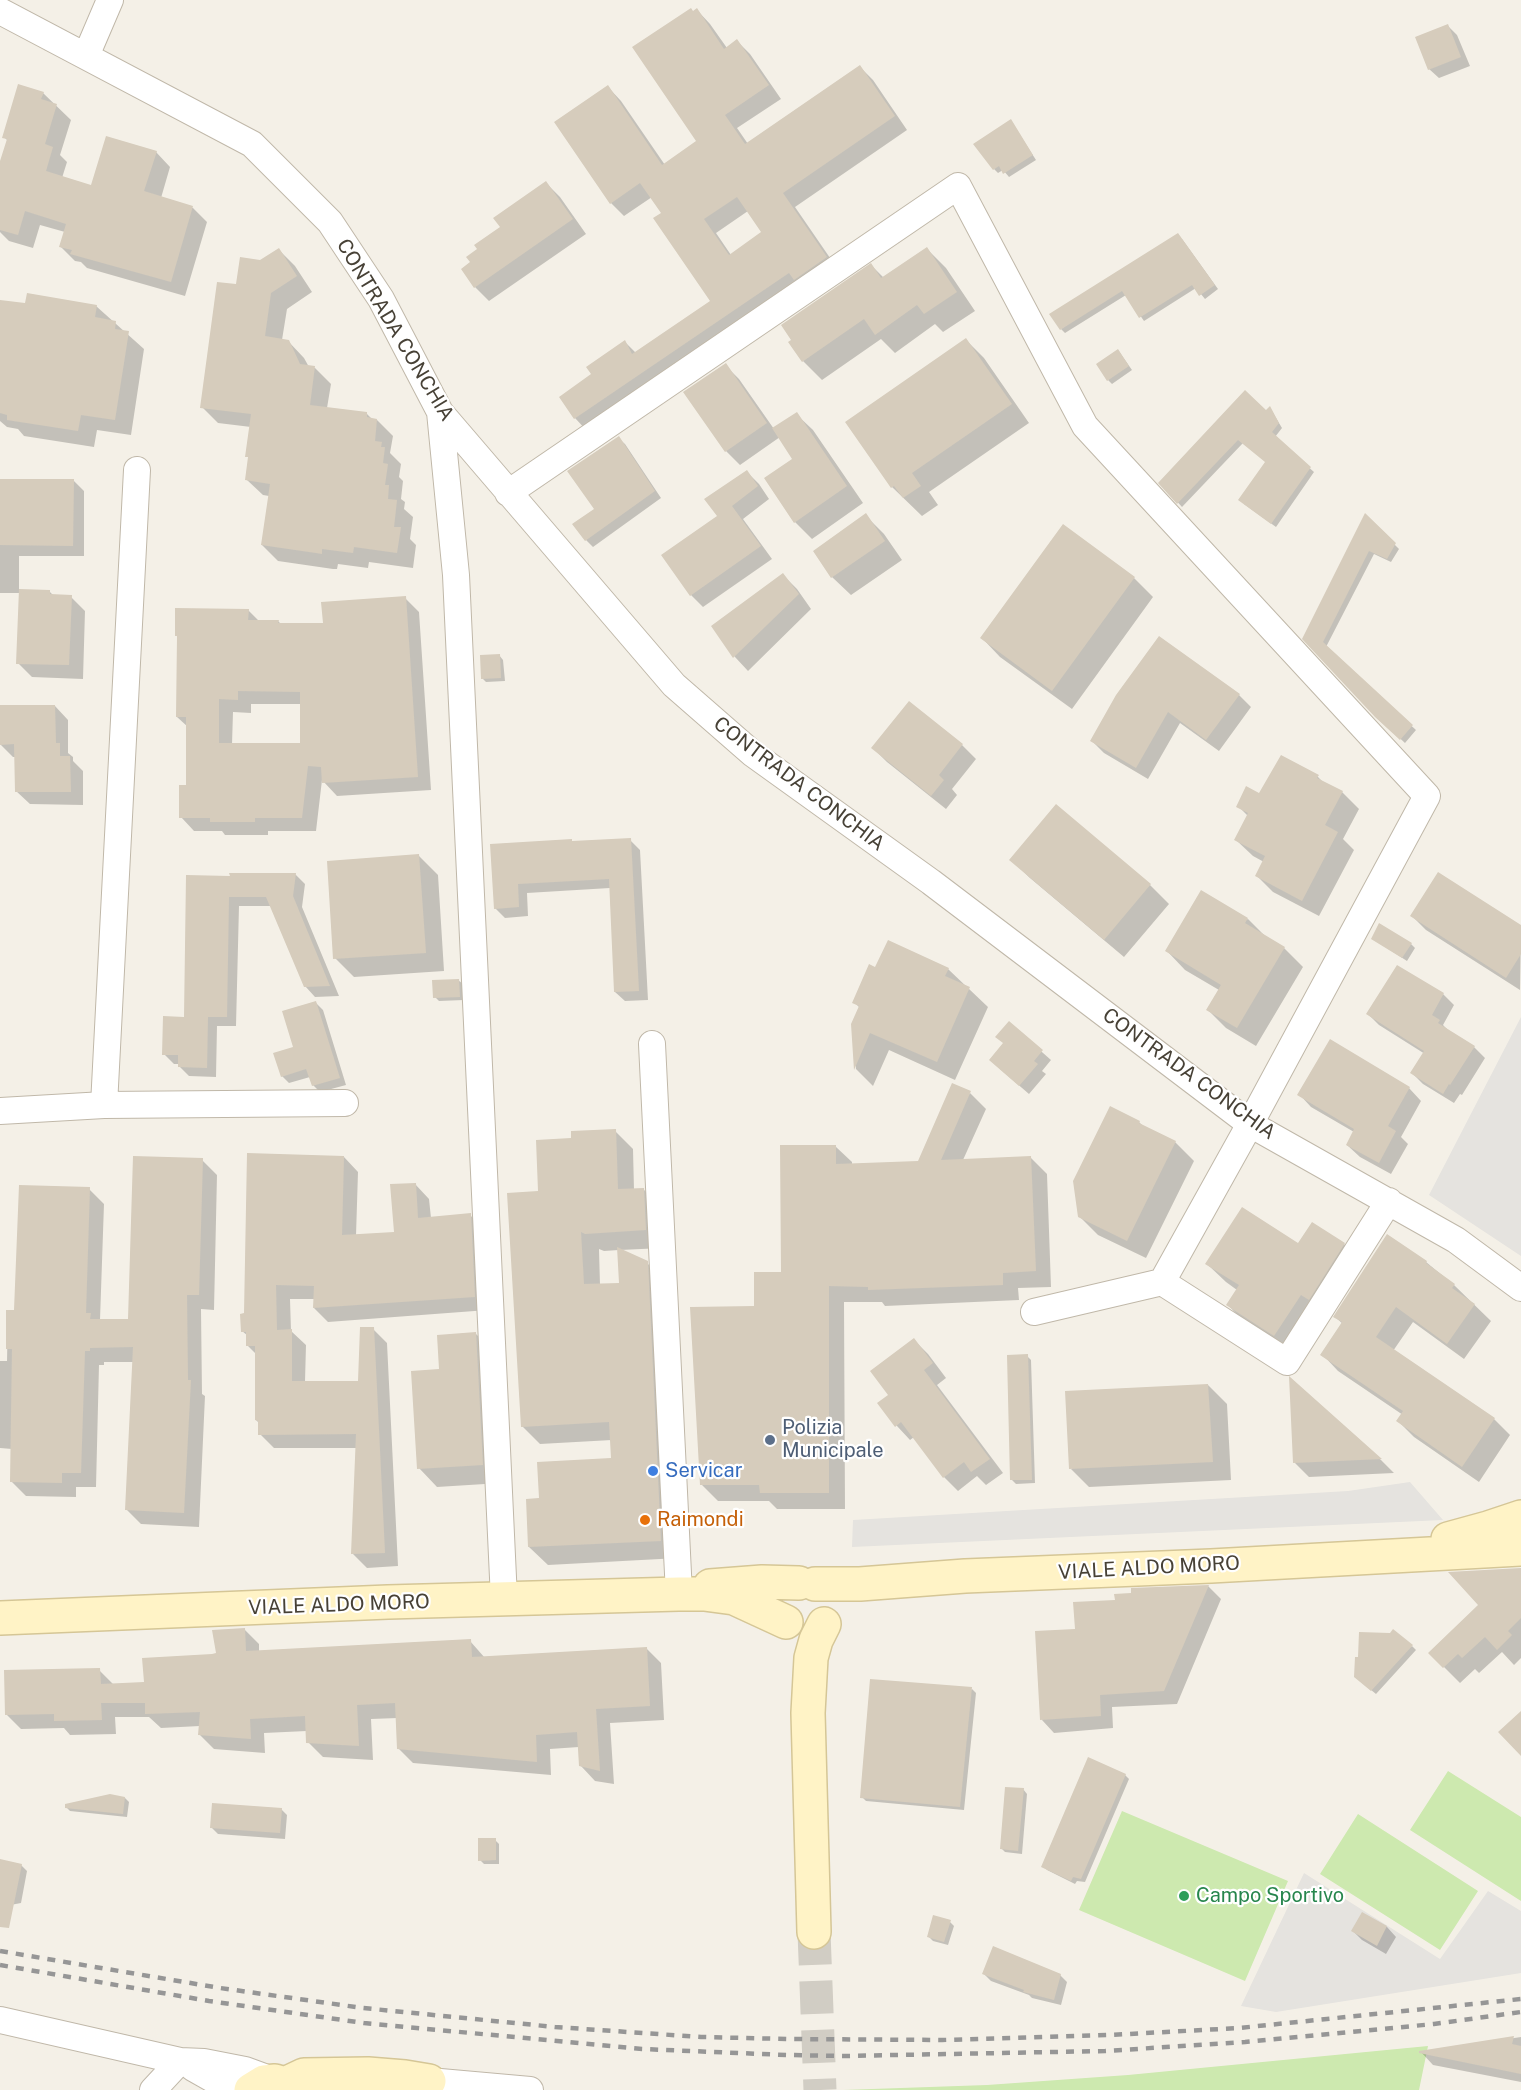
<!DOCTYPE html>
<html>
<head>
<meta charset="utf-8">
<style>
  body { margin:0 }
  canvas { display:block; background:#f4f0e7 }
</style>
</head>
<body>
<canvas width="1521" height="2090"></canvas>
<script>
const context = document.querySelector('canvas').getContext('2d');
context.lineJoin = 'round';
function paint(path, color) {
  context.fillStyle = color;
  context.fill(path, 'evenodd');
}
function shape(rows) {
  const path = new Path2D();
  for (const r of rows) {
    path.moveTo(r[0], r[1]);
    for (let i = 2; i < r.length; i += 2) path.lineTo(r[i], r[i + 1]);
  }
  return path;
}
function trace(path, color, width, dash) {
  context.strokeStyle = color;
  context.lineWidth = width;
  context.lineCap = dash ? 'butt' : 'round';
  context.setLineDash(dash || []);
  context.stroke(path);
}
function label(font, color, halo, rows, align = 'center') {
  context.font = font + ' "Public Sans",sans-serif';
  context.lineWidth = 4.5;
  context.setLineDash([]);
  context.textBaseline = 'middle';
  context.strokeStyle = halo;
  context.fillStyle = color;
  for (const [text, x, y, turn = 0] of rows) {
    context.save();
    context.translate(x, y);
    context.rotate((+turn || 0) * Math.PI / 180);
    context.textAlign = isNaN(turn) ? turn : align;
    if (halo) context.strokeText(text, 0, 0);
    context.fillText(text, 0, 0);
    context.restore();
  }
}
paint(shape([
  [1448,1771,1521,1817,1521,1901,1410,1830],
  [1122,1811,1288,1881,1245,1981,1079,1910],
  [1358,1814,1478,1891,1440,1950,1320,1874],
  [1428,2046,1419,2090,843,2090,987,2085,1128,2075]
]), '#cde9af');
paint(shape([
  [1521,1017,1521,1256,1429,1195],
  [1410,1482,1443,1520,852,1547,853,1520,1348,1491],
  [1304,1873,1440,1959,1488,1891,1521,1911,1521,1973,1276,2012,1241,2006]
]), '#e5e3df');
paint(shape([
  [697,10,710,24,727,48,737,41,750,54,781,99,737,128,748,144,860,67,873,80,907,130,795,207,839,271,588,432,575,418,561,397,593,375,625,342,636,353,712,302,663,213,652,197,624,216,611,203,608,87,621,101,665,165,698,142,694,13],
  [748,211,763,233,731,255,716,233],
  [1448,26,1457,35,1470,66,1439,78,1429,69],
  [43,93,71,120,60,155,67,162,62,178,92,187,156,152,170,167,161,198,193,208,207,222,185,296,87,268,81,262,75,261,60,246,65,232,40,225,33,248,9,241,0,232,0,176,8,141,4,137],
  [1011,121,1036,160,1009,177,1003,170,998,173,994,169],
  [546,183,560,197,586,234,489,301,475,287,463,270,473,263,502,228],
  [1182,239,1218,289,1205,299,1196,288,1144,321,1126,295,1065,333,1061,329],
  [927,249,946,268,975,311,943,332,935,324,895,353,881,339,822,380,803,361,871,265,884,278],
  [279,250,295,266,312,292,287,309,282,340,288,341,304,358,309,367,315,368,331,384,327,408,367,414,373,420,377,420,393,436,390,453,401,464,399,477,403,481,401,499,405,502,404,509,413,517,410,539,416,545,413,568,369,562,368,568,338,564,337,569,333,569,278,561,262,545,269,496,263,495,247,480,250,459,247,456,251,427,218,423,202,407,237,286,261,262],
  [0,301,26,305,96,306,144,349,131,435,97,430,94,447,24,436,18,429,7,427,0,421],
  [966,340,984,358,1029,423,929,492,938,505,922,516,892,487],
  [1118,350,1132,370,1112,384,1108,380],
  [725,365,739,379,774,429,796,414,813,430,863,503,812,539,795,522,795,459,780,437,740,465,726,451],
  [1270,408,1282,428,1275,437,1314,472,1276,527,1244,504,1267,462,1243,443,1182,507,1160,483],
  [618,438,625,444,661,498,593,547,586,540],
  [747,472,759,484,769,499,743,519,772,559,703,607,691,595],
  [0,480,73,480,84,491,84,556,19,556,19,590,49,591,54,596,71,597,85,611,83,679,32,677,18,663,20,593,0,593],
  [865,515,884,534,902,560,851,595,832,577],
  [1366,516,1399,549,1391,562,1374,554,1326,647,1416,730,1405,743,1376,716,1304,639],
  [1063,527,1134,578,1153,597,1072,709,1000,657,982,638],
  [783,575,797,589,811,609,748,671,735,657,713,626],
  [405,598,419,612,431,790,337,796,322,780,316,831,268,831,268,835,225,835,222,831,194,831,181,817,187,787,188,727,177,717,178,638,176,635,248,610,259,621,278,621,281,624,324,625],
  [251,704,302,704,302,745,232,745,233,712,251,713],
  [499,655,503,660,505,681,486,682,482,678],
  [1239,695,1251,707,1219,751,1180,723,1148,779,1104,753,1092,741,1117,696],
  [910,703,962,745,976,759,952,789,957,795,946,809,887,762,873,748],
  [55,706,68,720,68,753,73,757,73,761,83,771,83,805,30,804,16,791,16,757,13,757,0,744,0,707],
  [1281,757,1318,777,1324,783,1342,792,1359,809,1343,839,1354,850,1319,916,1273,892,1256,875,1264,862,1253,856,1236,840,1248,816,1238,806,1259,795],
  [1056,806,1150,885,1169,904,1124,957,1030,878,1011,860],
  [630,840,640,850,648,1000,625,1001,615,992,610,888,527,893,528,916,505,918,495,908,492,846],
  [419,856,438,875,444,971,354,977,335,958],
  [295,874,305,884,302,907,339,996,315,997,305,986,271,906,239,906,236,1026,217,1026,216,1077,189,1076,179,1066,180,1064,174,1064,164,1054,185,1018,232,878],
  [1412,916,1521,927,1520,990,1426,930],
  [1248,919,1267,938,1284,948,1303,967,1256,1046,1226,1028,1208,1010,1219,990,1185,970,1167,951],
  [1373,939,1411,944,1415,948,1407,961],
  [876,969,948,969,988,1007,955,1080,889,1050,873,1086,856,1069,852,1024,860,1008,854,1002],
  [458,980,463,984,464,1000,439,1001,435,997],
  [1443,994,1454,1005,1443,1025,1449,1031,1474,1047,1485,1058,1462,1095,1460,1094,1454,1103,1423,1084,1412,1073,1425,1054,1379,1025,1368,1014],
  [316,1003,323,1010,346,1085,320,1092,313,1085,310,1077,289,1083,282,1076],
  [1009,1023,1051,1060,1042,1071,1046,1074,1029,1094,1000,1069],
  [1409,1088,1421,1101,1401,1137,1408,1144,1391,1174,1360,1157,1347,1145,1354,1132,1311,1107,1299,1094],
  [970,1093,986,1109,963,1160,1031,1158,1047,1174,1051,1287,1018,1288,1019,1300,885,1306,882,1302,844,1302,845,1509,777,1509,769,1501,718,1501,702,1485,755,1307,782,1274,835,1146,852,1162,852,1165,919,1162],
  [1139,1122,1144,1127,1175,1142,1194,1161,1146,1258,1098,1235,1079,1216],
  [615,1131,633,1149,634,1190,643,1189,662,1207,663,1248,620,1250,647,1263,665,1281,679,1558,548,1565,529,1547,541,1500,613,1460,612,1440,540,1444,522,1426,540,1192,572,1140],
  [599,1249,604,1251,619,1250,621,1285,600,1285],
  [344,1157,358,1172,356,1236,395,1233,415,1184,429,1199,431,1218,470,1215,484,1229,488,1310,328,1322,314,1308,315,1299,290,1299,291,1331,306,1345,305,1382,359,1382,373,1329,387,1343,398,1566,367,1568,353,1554,357,1448,274,1448,260,1434,259,1423,256,1420,256,1354,248,1346,248,1336,242,1331,245,1315],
  [202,1160,217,1175,214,1310,201,1309,202,1394,205,1396,199,1527,141,1524,126,1509,134,1362,104,1362,104,1365,99,1365,96,1487,76,1487,76,1497,26,1496,11,1481,12,1449,0,1448,0,1361,7,1361,8,1312,16,1312,89,1189,104,1204,100,1320,130,1320],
  [1344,1244,1363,1263,1293,1354,1246,1324,1228,1305,1237,1290,1226,1282,1207,1264,1299,1245],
  [1426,1262,1454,1285,1491,1321,1464,1359,1413,1322,1393,1351,1494,1419,1510,1435,1479,1482,1414,1437,1398,1421,1403,1415,1338,1371,1322,1354,1343,1324,1335,1317],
  [476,1334,495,1353,501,1483,437,1487,419,1468,440,1370],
  [914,1340,928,1354,946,1378,937,1385,1003,1473,986,1485,977,1476,958,1491,944,1477,914,1437,910,1440,897,1426,879,1403,890,1396],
  [1027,1356,1031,1360,1035,1483,1016,1484,1012,1480],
  [1291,1380,1381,1460,1394,1473,1309,1477,1295,1463],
  [1208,1385,1227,1404,1231,1480,1089,1487,1071,1469],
  [1521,1569,1521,1658,1514,1665,1502,1652,1479,1673,1475,1669,1460,1683,1430,1653],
  [1208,1586,1221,1599,1177,1704,1112,1707,1113,1728,1054,1733,1042,1720,1076,1630,1116,1601],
  [244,1629,259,1644,259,1652,470,1641,485,1658,646,1648,661,1663,664,1720,610,1723,614,1784,595,1781,581,1766,579,1747,550,1749,551,1775,413,1763,399,1749,398,1718,371,1719,373,1760,323,1757,308,1742,307,1731,264,1733,265,1753,214,1749,200,1735,200,1726,161,1728,149,1717,115,1717,116,1734,70,1735,64,1728,21,1729,6,1714,99,1670,114,1685,145,1684,217,1654],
  [1412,1646,1416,1650,1376,1694,1360,1681],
  [972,1689,976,1693,964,1810,866,1801,862,1797],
  [1125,1775,1129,1779,1085,1882,1077,1881,1075,1884,1047,1870,1043,1866],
  [1023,1789,1027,1794,1022,1854,1005,1852,1001,1848],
  [125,1798,129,1802,127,1817,70,1811,66,1807],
  [281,1809,287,1815,285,1839,218,1834,212,1828],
  [495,1840,499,1844,499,1864,484,1864,480,1860],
  [0,1861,21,1865,27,1871,21,1903,0,1907],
  [1362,1914,1387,1927,1396,1937,1386,1954,1362,1940,1353,1931],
  [950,1922,954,1926,948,1945,933,1941,929,1937],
  [984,1974,1060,1975,1067,1982,1061,2005,1032,1998,1029,1995,991,1981],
  [1521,2037,1521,2082,1433,2065,1421,2052]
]), '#0003');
paint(shape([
  [691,8,693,11,697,8,724,49,737,39,769,85,725,115,745,144,860,65,895,116,783,193,827,257,794,280,789,273,574,419,559,397,591,374,586,367,625,340,632,354,710,301,653,218,661,213,640,183,610,204,554,122,608,85,662,165,696,141,632,47],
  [737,197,761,232,729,255,704,219],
  [1448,24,1461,57,1428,70,1415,37],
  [18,84,44,92,41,99,57,104,45,144,53,147,46,171,91,185,106,136,157,151,144,191,193,206,171,282,70,254,72,250,59,247,66,224,25,211,18,235,0,230,0,161,7,139,2,138],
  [1011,119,1033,155,1003,174,999,166,993,170,973,144],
  [546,181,573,219,474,288,461,269,470,262,466,257,477,249,474,245,500,227,493,218],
  [1178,233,1215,285,1199,296,1192,285,1139,318,1122,291,1060,330,1049,314],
  [927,247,957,292,924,314,917,305,875,335,864,319,802,362,788,342,791,340,781,325,871,263,881,278],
  [279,248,297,276,271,293,265,336,289,340,300,364,315,366,310,405,367,412,367,417,377,419,375,441,382,442,381,447,385,447,383,463,388,464,385,485,389,485,388,499,397,500,394,527,401,527,397,553,354,547,353,553,322,549,322,554,316,553,261,545,270,484,245,480,248,457,245,457,251,414,200,408,217,282,236,284,240,257,260,260],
  [27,293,97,305,95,317,116,321,115,329,129,331,115,420,81,415,78,431,7,420,7,415,0,413,0,300,25,303],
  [966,338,1012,404,912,473,921,486,903,498,894,486,891,488,845,422],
  [1118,349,1129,366,1107,381,1096,364],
  [726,363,767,423,725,452,683,392],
  [1245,390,1266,410,1270,406,1279,423,1272,432,1311,467,1271,524,1238,500,1265,462,1238,440,1177,504,1158,483],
  [797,412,847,486,794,523,764,478,792,459,772,428],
  [619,436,655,491,585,541,572,524,594,509,567,471],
  [747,470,758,486,732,506,761,546,690,596,661,555,717,516,704,499],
  [0,479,74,479,73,546,0,545],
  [866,513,885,541,831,578,813,551],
  [1365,513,1396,543,1387,559,1369,551,1323,642,1413,725,1400,740,1375,717,1302,639],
  [1063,524,1135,577,1052,691,980,638],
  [783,573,799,594,733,658,711,626],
  [19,589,50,590,50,594,72,595,69,665,16,664],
  [406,596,418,777,322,783,321,767,308,766,302,818,255,818,255,822,210,822,210,818,179,818,179,785,186,785,186,717,176,717,177,636,175,636,175,608,249,609,248,620,279,620,278,623,323,623,321,602],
  [238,691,300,692,300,743,219,743,219,699,238,700],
  [1159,636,1240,694,1206,740,1168,712,1136,768,1090,741,1116,695],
  [500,654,501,678,481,679,480,655],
  [909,701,963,744,939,775,944,780,931,796,871,748],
  [0,705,55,705,56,743,60,743,60,756,70,756,71,792,15,792,14,744,0,745],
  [1281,755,1319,775,1317,778,1343,791,1325,825,1338,832,1302,901,1255,876,1265,856,1234,840,1248,813,1236,807,1246,786,1259,793],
  [1056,804,1151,884,1104,940,1009,860],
  [631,838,639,991,614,992,609,879,518,884,519,907,494,909,490,844,572,839,572,841],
  [419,854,426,953,333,959,327,861],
  [1438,872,1521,925,1521,954,1506,978,1410,916],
  [229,873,296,873,293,896,330,986,304,987,266,897,229,897,227,1017,208,1017,207,1068,178,1067,178,1055,162,1055,163,1016,184,1017,186,875,230,876],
  [1201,890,1248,918,1245,923,1285,947,1237,1028,1206,1010,1221,985,1165,951],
  [1379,923,1412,943,1402,958,1371,939],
  [888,940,949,968,945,976,970,987,937,1062,870,1033,854,1070,851,1024,859,1006,852,1003,869,964,875,967],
  [1397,965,1444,993,1432,1015,1440,1020,1438,1023,1475,1046,1450,1085,1449,1084,1443,1094,1410,1073,1424,1051,1366,1014],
  [459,979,460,997,433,998,432,980],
  [316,1001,340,1078,312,1086,306,1069,281,1077,273,1053,293,1047,282,1011],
  [1009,1021,1043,1050,1034,1061,1038,1064,1019,1086,989,1060,1003,1043,995,1037],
  [1330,1039,1410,1087,1388,1126,1396,1131,1379,1163,1346,1145,1354,1129,1297,1095],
  [952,1083,971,1091,941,1160,1031,1156,1036,1271,1003,1273,1003,1285,868,1290,868,1287,829,1286,829,1493,760,1493,759,1485,700,1485,690,1307,754,1306,754,1272,781,1272,780,1145,836,1145,836,1164,918,1161],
  [1110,1106,1140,1121,1139,1123,1176,1141,1127,1241,1078,1217,1073,1181],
  [616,1129,618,1189,644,1188,646,1230,585,1234,581,1232,584,1284,619,1283,617,1247,648,1261,661,1541,528,1547,526,1499,539,1498,537,1462,611,1458,609,1422,521,1427,507,1193,538,1191,536,1140,571,1138,571,1131],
  [247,1153,344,1156,342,1235,394,1232,390,1184,416,1183,418,1218,471,1213,475,1297,313,1308,314,1286,276,1285,277,1330,292,1329,292,1381,358,1381,360,1327,374,1327,385,1553,351,1554,356,1434,258,1435,258,1421,255,1420,255,1346,246,1346,246,1332,241,1332,240,1314,244,1313],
  [133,1156,203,1158,199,1295,187,1295,188,1380,191,1380,184,1513,125,1510,133,1347,90,1348,90,1351,85,1351,81,1473,62,1473,62,1483,10,1482,12,1349,6,1349,6,1310,14,1310,19,1185,90,1187,86,1313,91,1313,90,1319,128,1319],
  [1242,1207,1298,1243,1312,1222,1345,1243,1309,1300,1301,1295,1274,1336,1226,1305,1239,1285,1205,1264],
  [1387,1234,1427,1261,1426,1263,1455,1284,1452,1288,1475,1304,1447,1344,1396,1307,1376,1337,1495,1418,1462,1467,1396,1421,1403,1411,1320,1355,1342,1322,1333,1317],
  [476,1332,483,1465,417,1469,411,1371,439,1369,437,1335],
  [914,1338,933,1363,924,1370,990,1459,971,1472,964,1462,943,1478,901,1422,895,1427,877,1403,888,1395,870,1371],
  [1028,1354,1032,1480,1010,1480,1007,1355],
  [1289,1376,1382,1459,1293,1463],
  [1208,1384,1213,1462,1069,1469,1065,1391],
  [1521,1568,1521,1618,1508,1631,1512,1635,1497,1650,1485,1637,1462,1658,1458,1654,1443,1668,1428,1653,1478,1605,1448,1572],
  [1209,1585,1164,1691,1100,1695,1101,1716,1040,1720,1035,1631,1075,1629,1073,1602,1115,1600,1114,1594,1131,1593,1131,1588],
  [245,1628,246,1651,471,1639,472,1657,647,1647,650,1706,596,1709,600,1771,579,1766,577,1732,536,1735,537,1762,397,1749,395,1703,357,1705,359,1746,306,1743,305,1716,250,1719,251,1739,198,1735,200,1712,145,1714,145,1703,101,1703,102,1720,54,1721,54,1714,5,1715,4,1670,100,1668,101,1684,144,1682,142,1658,212,1654,216,1653,212,1630],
  [1393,1629,1413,1645,1371,1691,1354,1677,1355,1657,1358,1657,1359,1632,1390,1633],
  [870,1679,972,1687,960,1807,860,1798],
  [1521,1711,1521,1756,1498,1732],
  [1088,1757,1126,1774,1081,1879,1073,1877,1071,1881,1041,1867],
  [1005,1787,1024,1788,1018,1851,1000,1849],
  [110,1794,125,1797,123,1814,65,1808,65,1804],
  [212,1803,282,1808,280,1833,210,1828],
  [478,1838,496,1838,496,1860,478,1861],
  [0,1859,22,1864,9,1928,0,1927],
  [1362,1912,1387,1926,1377,1946,1351,1931],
  [933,1915,951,1920,944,1942,927,1937],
  [993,1946,1061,1974,1054,2000,1023,1992,1024,1990,982,1974],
  [1514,2036,1512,2044,1521,2046,1521,2074,1419,2053,1419,2051]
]), '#d6ccbc');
trace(shape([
  [814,1932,820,2090]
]), '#d1cdc4', 33, [33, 16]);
const street = shape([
  [0,11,252,144,330,222,381,299,440,412,674,685,753,754,931,882,1250,1124,1456,1240,1521,1288],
  [86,56,110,0],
  [440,412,456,575,504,1599],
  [508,493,958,186,1085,426,1427,796,1250,1124,1162,1282],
  [652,1044,679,1594],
  [104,1105,137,470],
  [0,1111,104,1105,345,1103],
  [1034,1312,1162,1282,1287,1362,1389,1201],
  [0,2020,180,2061,204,2062,245,2070,275,2081],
  [193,2068,232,2090],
  [429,2081,530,2090],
  [153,2090,180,2061]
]);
const secondary = shape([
  [1448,1539,1488,1528,1521,1517],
  [815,1584,860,1584,965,1576,1211,1566,1521,1549],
  [710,1586,762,1582,799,1583],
  [0,1618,388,1602,679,1594,704,1594,734,1598,786,1622],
  [814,1932,808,1713,811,1658,816,1640,824,1624],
  [285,2084,304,2075,368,2074,405,2077,429,2081],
  [251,2090,264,2082,275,2081,285,2084,294,2090]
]);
trace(street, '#c0b8a9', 28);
trace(secondary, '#d5c696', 36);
trace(street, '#fff', 26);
trace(secondary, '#fff3c6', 33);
trace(shape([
  [0,1951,220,1988,363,2008,555,2027,701,2037,787,2039,942,2040,1110,2035,1239,2028,1521,1999],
  [0,1965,209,2001,364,2023,642,2049,787,2055,844,2056,1105,2051,1245,2042,1434,2024,1521,2012]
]), '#969696', 4.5, [8, 8]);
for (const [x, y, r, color] of [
  [770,1440,6,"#5c6f8a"],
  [653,1471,6,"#3f7fe0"],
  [645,1520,6,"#e8710a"],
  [1184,1896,6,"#2e9e5b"]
]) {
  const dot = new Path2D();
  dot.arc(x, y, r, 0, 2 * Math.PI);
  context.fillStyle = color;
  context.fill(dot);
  trace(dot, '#fff', 2);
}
label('20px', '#474136', '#fff', [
  ["CONTRADA CONCHIA",395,330,59],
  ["CONTRADA CONCHIA",799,784,37],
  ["CONTRADA CONCHIA",1189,1074,36],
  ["VIALE ALDO MORO",1149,1568,-3],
  ["VIALE ALDO MORO",339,1605,-2]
]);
label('20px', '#4e5e75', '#fff', [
  ["Polizia",782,1428],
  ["Municipale",782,1451]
], 'left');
label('20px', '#366cbe', '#fff', [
  ["Servicar",665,1471]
], 'left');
label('20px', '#c56008', '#fff', [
  ["Raimondi",657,1520]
], 'left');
label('20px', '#27864d', '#fff', [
  ["Campo Sportivo",1196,1896]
], 'left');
</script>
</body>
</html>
